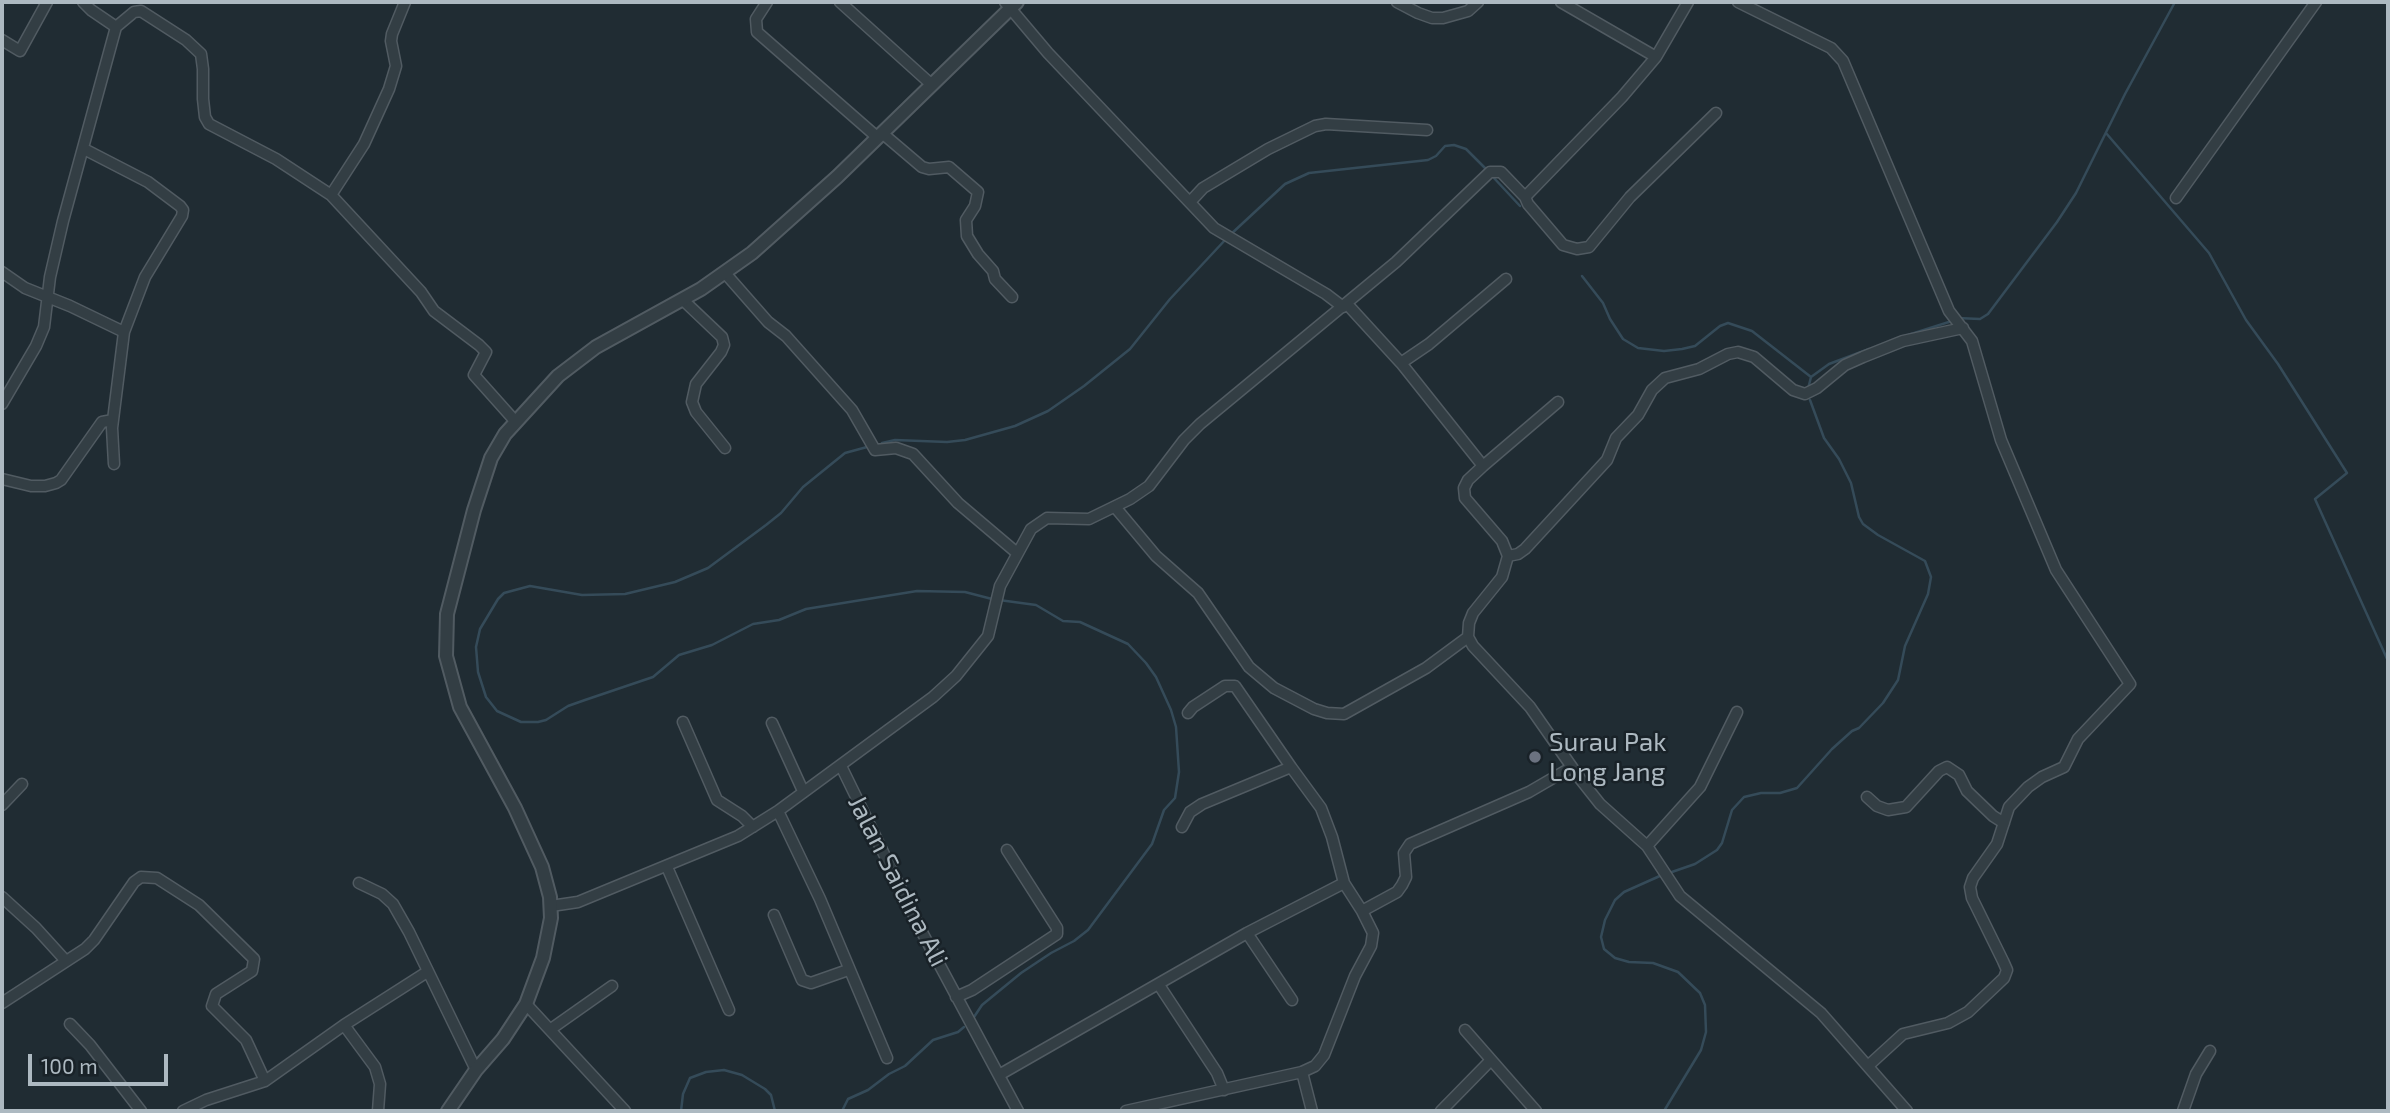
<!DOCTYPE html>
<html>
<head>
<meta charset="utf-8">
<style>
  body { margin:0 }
  #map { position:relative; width:2390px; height:1113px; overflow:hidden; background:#202c33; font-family:"Exo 2",sans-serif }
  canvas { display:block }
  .frame { position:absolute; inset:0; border:4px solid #adb9c1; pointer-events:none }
  .scale { position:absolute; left:28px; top:1054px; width:140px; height:32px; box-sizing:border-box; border:4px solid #adb9c1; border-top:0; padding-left:9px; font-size:21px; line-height:24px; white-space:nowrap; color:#adb9c1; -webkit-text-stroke:5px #192228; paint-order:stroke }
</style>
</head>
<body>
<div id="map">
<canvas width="2390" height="1113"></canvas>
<div class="frame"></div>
<div class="scale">100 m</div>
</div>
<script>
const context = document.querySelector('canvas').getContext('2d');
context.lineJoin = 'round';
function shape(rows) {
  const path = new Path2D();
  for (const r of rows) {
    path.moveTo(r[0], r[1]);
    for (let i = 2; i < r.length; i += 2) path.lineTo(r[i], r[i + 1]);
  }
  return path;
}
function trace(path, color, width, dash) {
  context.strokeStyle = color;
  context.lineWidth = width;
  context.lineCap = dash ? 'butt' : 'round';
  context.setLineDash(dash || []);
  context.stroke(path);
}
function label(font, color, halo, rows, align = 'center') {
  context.font = font + ' "Exo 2",sans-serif';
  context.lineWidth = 5;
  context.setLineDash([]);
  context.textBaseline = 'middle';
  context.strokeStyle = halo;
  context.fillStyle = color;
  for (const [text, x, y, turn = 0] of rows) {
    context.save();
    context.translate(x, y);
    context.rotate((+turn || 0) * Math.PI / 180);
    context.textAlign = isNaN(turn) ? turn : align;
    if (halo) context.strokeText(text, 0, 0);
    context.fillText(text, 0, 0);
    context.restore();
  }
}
trace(shape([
  [2106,133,2209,253,2246,320,2278,364,2347,473,2315,499,2388,661],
  [1493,177,1520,206],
  [1230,235,1285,184,1309,173,1428,160,1436,156,1445,146,1454,145,1466,149,1489,172],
  [1582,276,1603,303,1610,319,1623,339,1638,348,1664,351,1682,349,1695,346,1720,326,1728,323,1752,331,1811,377],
  [1957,318,1980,319,1988,314,2057,222,2076,193,2125,94,2175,2],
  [1908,335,1952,321],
  [1808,389,1811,377,1829,364,1869,349],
  [882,443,895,440,947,442,965,440,1015,426,1048,411,1084,386,1130,349,1170,299,1226,239],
  [867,447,845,453,803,487,781,513,766,525,708,568,675,582,625,594,582,595,530,586,504,593,498,599,480,629,476,647,478,672,486,697,497,711,521,722,538,722,546,720,568,706,585,700,653,677,679,655,712,645,753,624,779,620,806,609,917,591,965,592,992,599],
  [1669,873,1695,864,1717,850,1722,843,1732,810,1744,797,1761,793,1780,793,1797,788,1832,749,1852,731,1859,728,1883,703,1898,680,1905,646,1928,594,1931,577,1925,561,1878,535,1863,524,1859,517,1851,483,1839,459,1824,438,1810,400],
  [1662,875,1624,892,1615,900,1605,920,1601,937,1604,949,1615,958,1629,962,1653,963,1678,972,1700,993,1705,1005,1706,1032,1701,1050,1664,1111],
  [972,1020,982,1005,1021,973,1051,953,1074,941,1088,930,1152,844,1164,810,1175,798,1179,772,1176,727,1171,710,1156,677,1146,663,1128,644,1080,622,1063,621,1036,605,999,600],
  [681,1111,683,1094,690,1078,706,1072,724,1070,742,1075,765,1089,771,1095,775,1111],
  [842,1111,848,1099,868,1090,889,1074,905,1066,933,1040,958,1032,964,1027]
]), '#354b59', 2.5);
const minor = shape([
  [83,2,91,10,116,27],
  [767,2,756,19,757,32,877,137],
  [840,2,932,85],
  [1005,2,1048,53,1214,228,1326,294,1343,307],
  [1397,2,1418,13,1432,18,1443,18,1468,11,1478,2],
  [1561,2,1656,57],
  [1738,2,1831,48,1843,61,1949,311,1972,341,2001,440,2056,570,2130,684,2078,739,2064,767,2042,777,2028,787,2009,807,1997,844,1973,878,1970,887,1972,898,2003,961,2007,970,2004,978,1968,1012,1948,1023,1903,1034,1869,1065],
  [2,40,20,51,47,2],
  [882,133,922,167,929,169,949,167,978,192,975,206,966,220,967,236,978,254,993,271,995,279,1012,297],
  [84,149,148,182,180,206,183,210,182,216,145,277,124,332,112,428,114,464],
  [331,195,364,144,389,89,396,66,391,41,392,34,405,2],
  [1525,197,1528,204,1563,245,1577,249,1589,247,1630,197,1716,113],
  [2176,198,2316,2],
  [1190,202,1203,188,1268,149,1315,126,1326,124,1427,130],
  [2,272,25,288,70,306,124,332],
  [725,273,768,322,786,336,852,410,875,450,896,448,913,454,958,503,1017,553],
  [682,299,722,337,724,345,721,352,696,384,692,402,696,412,725,448],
  [1347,304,1401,363,1483,466,1468,480,1464,488,1465,498,1502,541,1508,556,1502,577,1473,613,1469,623,1468,637,1473,646,1530,707,1581,780,1600,804,1647,846,1680,896,1821,1013,1907,1111],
  [1401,363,1429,344,1506,279],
  [2,404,36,346,44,327,50,277,63,221,116,27,134,12,141,11,186,40,201,54,203,69,203,99,205,117,209,124,276,159,331,195,421,292,434,311,479,345,486,352,474,375,515,421],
  [1483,466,1558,402],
  [2,479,31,486,45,486,56,483,61,480,102,422,113,420],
  [1115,507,1156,556,1198,593,1249,667,1274,688,1314,709,1327,713,1344,714,1426,668,1468,637],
  [1508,556,1518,554,1525,549,1607,460,1616,438,1638,415,1652,390,1665,378,1699,369,1728,354,1738,352,1754,357,1793,390,1805,394,1817,388,1845,365,1863,357,1903,341,1963,328],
  [1188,713,1193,707,1225,686,1235,686,1291,767],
  [683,722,717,800,742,816,753,827],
  [772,723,803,791],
  [841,766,923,934,1018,1111],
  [1867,797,1877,806,1888,810,1906,807,1939,771,1947,767,1959,775,1967,791,1993,816,2004,823],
  [2,805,22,784],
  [778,811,820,899,887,1058],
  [1182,827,1190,812,1202,804,1291,767,1321,808,1332,837,1344,883,1362,911,1397,892,1402,885,1406,877,1404,853,1410,844,1529,792,1572,767],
  [1647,846,1700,787,1737,712],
  [667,867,729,1010],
  [359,883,382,894,393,904,409,932,476,1070],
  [2,897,36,928,66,961],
  [551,906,578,902,738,836,778,811,933,697,956,676,988,636,1000,586,1031,529,1047,518,1089,519,1130,499,1149,486,1184,440,1200,424,1396,262,1490,172,1501,172,1525,197,1622,97,1656,57,1688,2],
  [774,915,802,980,811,983,848,970],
  [1247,933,1292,1000],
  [1159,985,1217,1073,1224,1090],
  [956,997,972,990,1057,934,1057,928,1007,850],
  [2,1003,85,949,94,940,134,882,141,877,157,878,199,905,254,959,252,971,216,994,212,1006,246,1040,265,1081],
  [526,1004,625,1111],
  [70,1024,90,1045,141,1111],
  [344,1025,375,1067,380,1084,378,1111],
  [551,1029,612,986],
  [1465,1030,1536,1111],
  [1302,1072,1312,1111],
  [999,1075,1247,933,1344,883],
  [183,1111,206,1100,265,1081,344,1025,427,972],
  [1126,1111,1302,1072,1315,1066,1324,1055,1355,976,1371,946,1373,933,1362,911],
  [1441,1111,1491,1060],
  [2183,1111,2196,1074,2210,1051]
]);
const tertiary = shape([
  [448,1111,476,1070,503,1039,526,1004,543,958,551,918,550,897,542,867,515,808,460,707,446,656,447,614,474,510,491,458,505,434,558,376,596,347,701,289,752,253,837,177,1017,2]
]);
trace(minor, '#515b62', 13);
trace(tertiary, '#515b62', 16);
trace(minor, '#333e44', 10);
trace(tertiary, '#333e44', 12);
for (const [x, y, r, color] of [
  [1535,757,7,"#6b7280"]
]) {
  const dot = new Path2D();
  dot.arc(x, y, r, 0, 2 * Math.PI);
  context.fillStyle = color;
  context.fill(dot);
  trace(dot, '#192228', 2.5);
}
label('26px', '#adb9c1', '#192228', [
  ["Surau Pak",1549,742],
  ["Long Jang",1549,772]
], 'left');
label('26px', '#adb9c1', '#192228', [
  ["Jalan Saidina Ali",898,881,63]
]);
</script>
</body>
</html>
